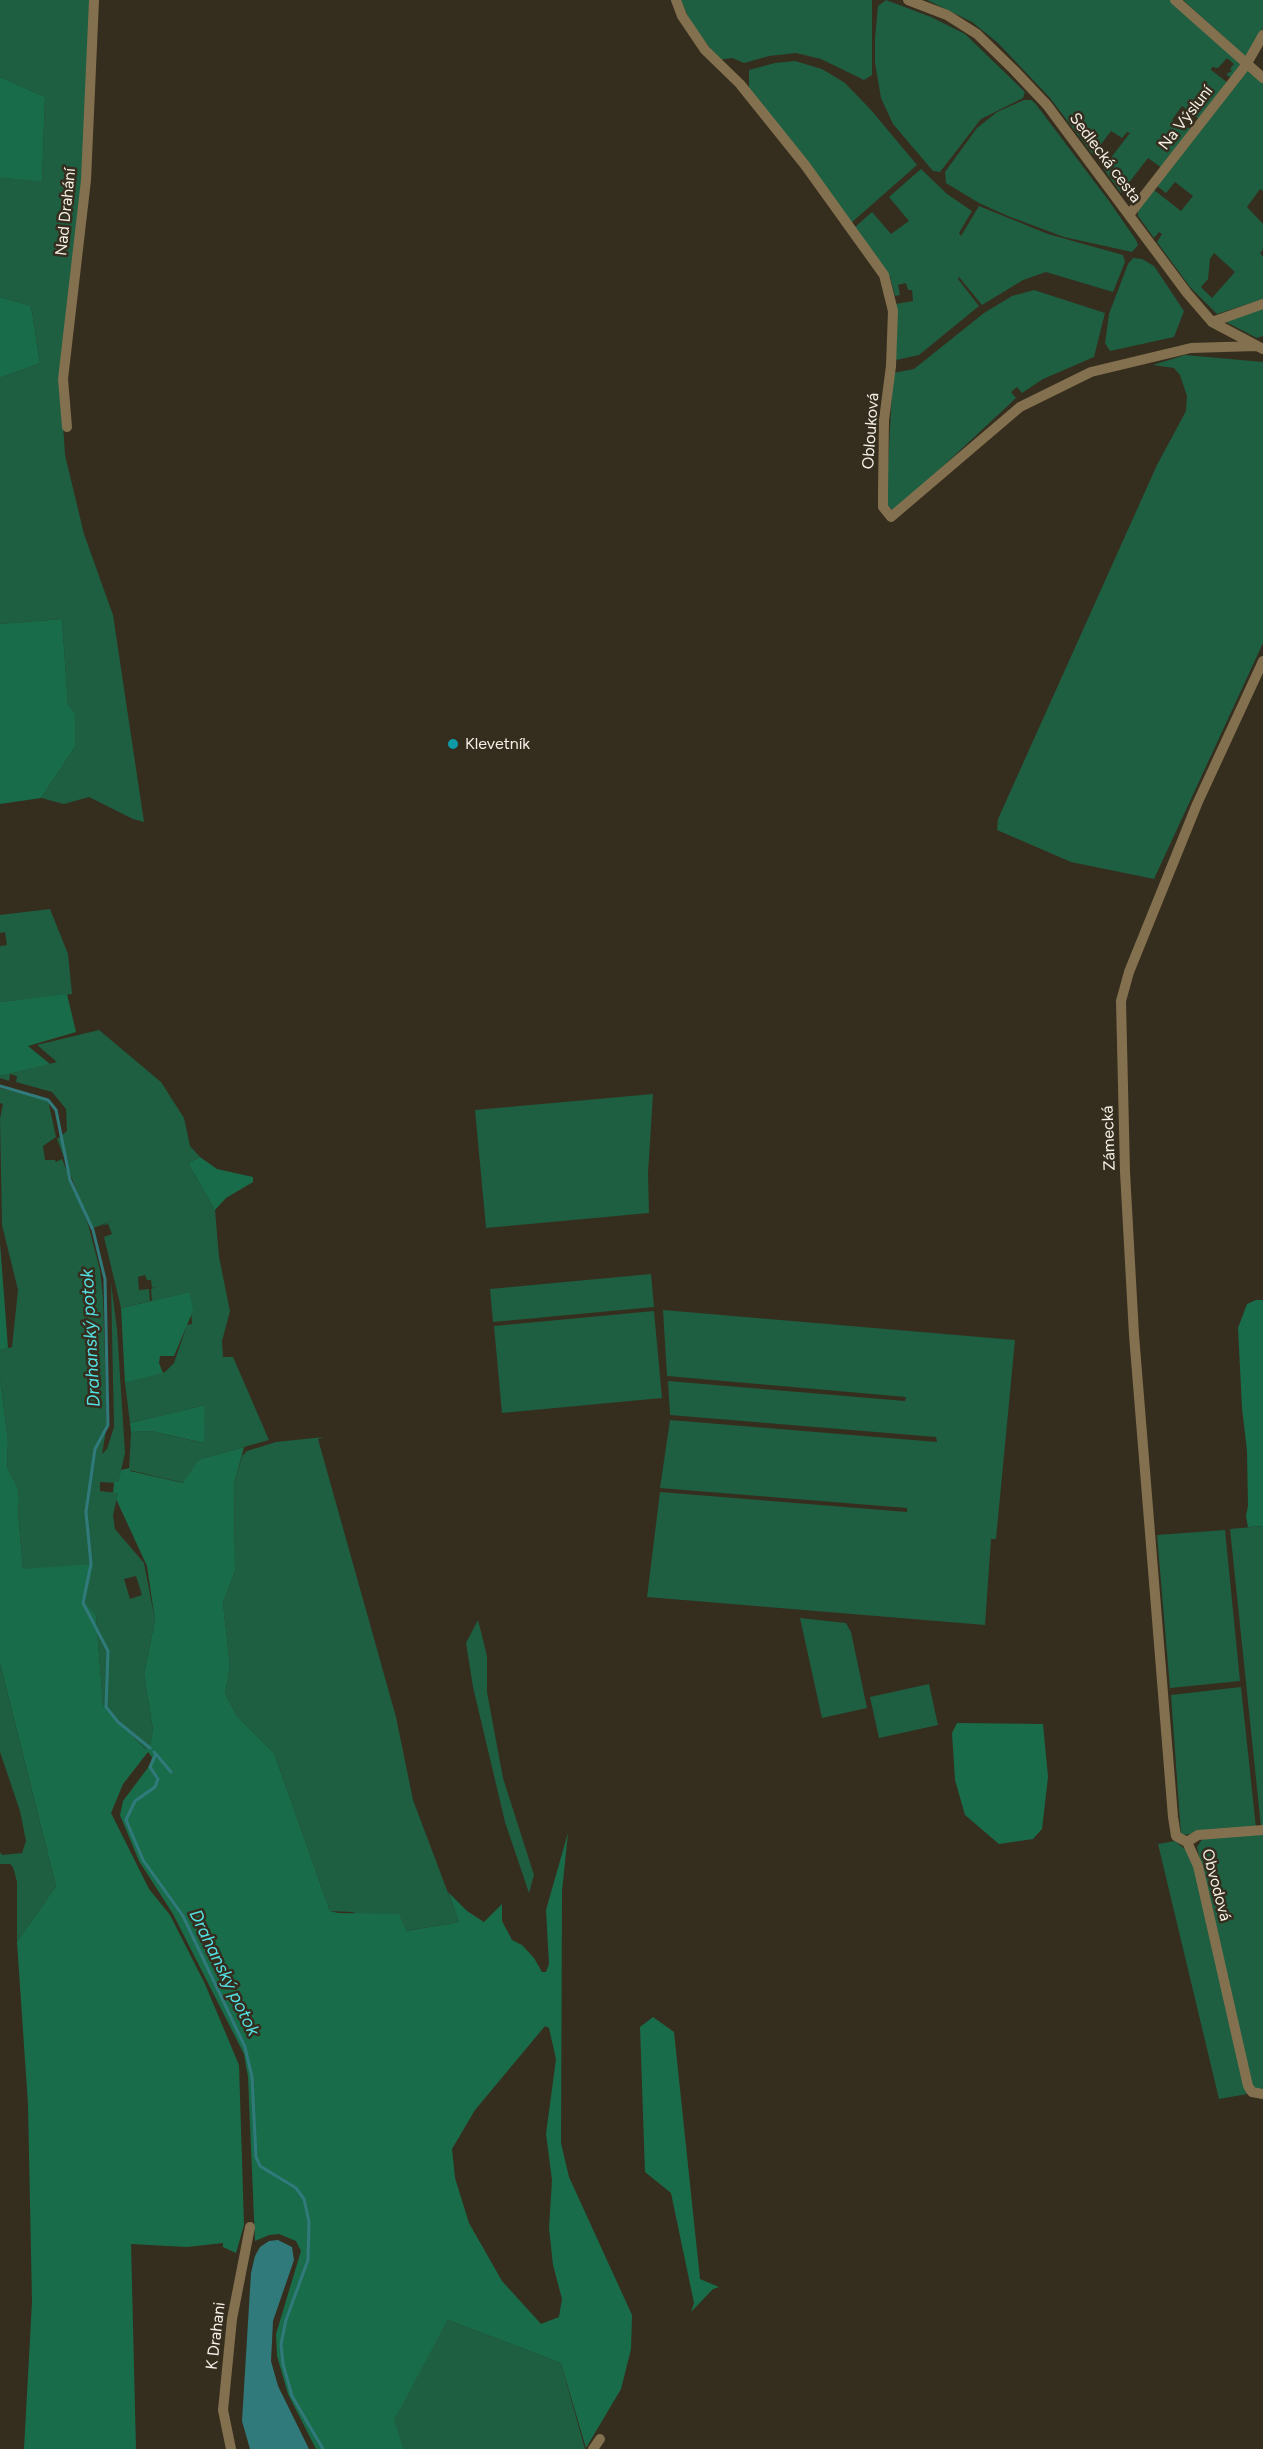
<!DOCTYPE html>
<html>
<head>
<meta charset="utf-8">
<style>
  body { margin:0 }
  canvas { display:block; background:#352d1e }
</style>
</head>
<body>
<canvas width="1263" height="2449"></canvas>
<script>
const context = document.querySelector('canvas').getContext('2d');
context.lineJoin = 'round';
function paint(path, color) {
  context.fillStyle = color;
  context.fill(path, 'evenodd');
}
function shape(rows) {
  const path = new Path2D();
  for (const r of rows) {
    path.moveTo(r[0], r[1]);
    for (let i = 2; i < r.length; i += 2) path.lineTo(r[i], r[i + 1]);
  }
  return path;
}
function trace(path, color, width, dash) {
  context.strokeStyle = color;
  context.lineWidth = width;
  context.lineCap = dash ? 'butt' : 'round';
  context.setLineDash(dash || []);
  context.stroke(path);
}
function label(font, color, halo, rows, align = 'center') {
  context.font = font + ' Figtree,sans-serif';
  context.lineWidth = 5;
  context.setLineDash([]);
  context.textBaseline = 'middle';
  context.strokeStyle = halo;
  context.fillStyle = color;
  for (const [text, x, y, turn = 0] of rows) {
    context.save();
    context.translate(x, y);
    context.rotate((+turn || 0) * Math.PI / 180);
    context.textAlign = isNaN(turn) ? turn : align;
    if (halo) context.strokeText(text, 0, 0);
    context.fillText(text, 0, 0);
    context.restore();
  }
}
paint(shape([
  [0,0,91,0,83,170,60,376,65,455,84,534,113,615,144,822,133,819,89,797,64,804,41,798,75,747,71,711,68,706,62,619,0,624,0,378,40,363,31,306,0,297,0,178,42,180,45,97,0,77],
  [681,0,872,0,872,75,864,80,821,59,796,53,769,56,744,63,732,58,719,60,690,21],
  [886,0,931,17,965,34,1025,92,1023,98,981,119,940,172,933,171,893,124,881,98,875,63,875,38,878,6],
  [927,0,1172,0,1241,63,1232,79,1226,74,1232,71,1230,69,1234,64,1227,58,1218,68,1212,67,1211,70,1228,83,1200,120,1182,106,1172,120,1185,130,1188,127,1192,130,1162,168,1148,158,1121,193,1103,168,1130,133,1127,132,1122,138,1111,131,1093,155,1050,98,998,43,972,22],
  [1183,0,1263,0,1263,28,1248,56,1245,56],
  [795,61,822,69,845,83,871,110,917,165,851,223,749,89,749,70,775,63],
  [1247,71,1251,71,1263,82,1263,191,1260,189,1247,207,1263,224,1263,249,1260,253,1263,257,1263,299,1217,314,1190,287,1157,242,1162,234,1159,232,1154,238,1138,216,1138,210,1154,190,1181,211,1193,196,1175,182,1166,193,1157,186],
  [1214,253,1235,272,1212,298,1201,287,1208,279,1210,259],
  [1024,100,1031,100,1035,103,1109,201,1136,240,1138,245,1132,252,1064,237,1008,216,979,203,946,183,945,172,977,128,997,112],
  [921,169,947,194,972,211,959,233,961,236,979,206,1048,234,1123,255,1125,262,1113,292,1046,272,1023,280,982,305,959,277,958,279,979,306,919,355,896,360,896,304,913,301,912,290,908,290,906,283,898,285,900,295,895,296,890,277,854,228,872,212,891,234,909,221,889,197],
  [1133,258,1142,259,1154,266,1184,311,1174,337,1110,351,1105,343,1109,314,1128,264],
  [1034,290,1105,313,1094,357,1043,379,1022,393,1017,387,1011,392,1016,398,894,512,886,503,893,373,914,369,984,313,1012,296],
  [1263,307,1263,336,1257,338,1224,321],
  [1185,355,1263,362,1263,643,1154,879,1071,862,997,830,998,819,1157,465,1186,411,1187,396,1180,375,1174,368,1153,365],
  [50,909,68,954,72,994,0,1002,0,946,7,945,5,932,0,933,0,915],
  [99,1030,161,1082,184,1118,190,1146,200,1157,188,1163,215,1210,219,1257,230,1311,222,1341,223,1357,233,1357,269,1440,204,1458,184,1483,129,1470,131,1432,151,1431,203,1443,205,1405,130,1423,125,1383,165,1372,174,1363,187,1325,192,1324,190,1292,152,1301,151,1289,156,1287,152,1288,151,1280,147,1280,145,1275,138,1277,139,1290,149,1289,150,1301,121,1308,104,1237,112,1234,108,1224,100,1226,116,1219,91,1229,57,1139,67,1131,66,1109,52,1092,16,1082,17,1076,10,1074,9,1081,0,1078,0,1076,57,1062,37,1045],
  [0,1088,48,1100,56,1137,43,1146,45,1160,55,1160,56,1162,62,1159,88,1224,100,1270,103,1298,107,1425,102,1454,107,1449,114,1427,111,1283,117,1329,125,1453,118,1483,100,1482,100,1491,118,1493,113,1515,115,1529,144,1563,155,1620,144,1674,153,1730,150,1745,145,1749,103,1705,96,1616,23,1569,18,1511,19,1501,18,1488,7,1467,8,1440,0,1380,0,1350,12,1347,18,1290,2,1225,0,1119,3,1104,0,1103],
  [136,1576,142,1595,130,1599,124,1579],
  [653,1094,648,1173,649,1213,486,1228,475,1110],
  [651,1274,654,1307,493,1322,490,1289],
  [663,1310,1015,1340,996,1539,991,1539,985,1625,647,1597,660,1492,907,1512,907,1508,660,1488,670,1420,937,1442,936,1437,670,1415,668,1381,905,1401,906,1397,667,1376],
  [654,1311,662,1398,502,1413,494,1326],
  [324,1437,318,1439,396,1717,413,1800,459,1922,405,1931,352,1912,330,1911,274,1753,237,1716,225,1694,230,1666,223,1603,235,1571,234,1484,242,1456,247,1451,276,1442],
  [1263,1526,1263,1827,1261,1827,1230,1529],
  [1225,1530,1240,1681,1170,1688,1157,1535],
  [800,1618,846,1623,851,1632,867,1708,822,1718],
  [478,1620,487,1656,487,1692,503,1778,534,1875,529,1893,505,1822,473,1687,466,1643],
  [0,1663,56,1886,17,1942,17,1882,13,1867,10,1864,0,1864,0,1852,2,1855,22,1853,26,1841,20,1811,0,1752],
  [929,1684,938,1725,879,1738,870,1697],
  [1241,1687,1256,1828,1181,1835,1171,1695],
  [1263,1830,1263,2090,1259,2091,1250,2085,1197,1847,1203,1838],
  [1175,1841,1191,1854,1247,2094,1219,2099,1158,1844],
  [448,2320,561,2363,585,2449,404,2449,393,2420]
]), '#1e5e41');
paint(shape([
  [0,77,45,97,42,181,0,178],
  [0,297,31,306,40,363,0,378],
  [62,619,68,705,75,714,75,747,41,798,0,804,0,624],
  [67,994,76,1032,28,1046,50,1064,0,1076,0,1002],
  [200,1157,217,1169,253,1177,253,1182,226,1198,215,1210,188,1163],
  [0,1243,8,1348,0,1350],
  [190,1292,193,1311,174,1356,160,1356,159,1363,163,1373,125,1383,121,1308],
  [1256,1300,1263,1300,1263,1526,1248,1527,1246,1516,1248,1506,1247,1451,1242,1408,1238,1328,1247,1304],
  [0,1380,8,1440,7,1467,18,1488,19,1501,18,1511,23,1569,93,1564,85,1602,96,1616,103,1705,145,1749,150,1745,153,1730,144,1674,155,1620,147,1566,116,1499,118,1493,113,1493,114,1482,118,1482,121,1470,130,1468,130,1471,183,1483,198,1461,204,1458,244,1447,234,1484,235,1571,223,1603,230,1666,225,1694,237,1716,274,1753,330,1911,338,1913,399,1914,406,1931,459,1922,448,1892,467,1911,484,1922,502,1904,502,1921,512,1940,522,1945,534,1958,542,1972,546,1972,549,1964,546,1910,568,1833,562,1891,561,2143,569,2177,632,2315,631,2349,621,2389,586,2448,561,2363,448,2320,394,2420,404,2449,316,2449,288,2394,277,2356,276,2334,301,2251,296,2241,279,2234,269,2235,255,2241,248,2077,244,2054,173,1914,139,1861,120,1815,123,1801,150,1765,152,1757,148,1752,123,1784,111,1813,149,1889,170,1915,205,1984,239,2065,244,2225,236,2253,223,2247,223,2243,187,2247,131,2244,136,2449,24,2449,32,2302,28,2104,17,1942,56,1886,0,1663],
  [545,2026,549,2028,556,2059,546,2134,552,2180,549,2228,553,2265,562,2299,559,2317,541,2324,502,2281,469,2223,455,2178,452,2149,475,2110],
  [205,1405,204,1443,151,1431,131,1432,130,1423],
  [957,1723,1043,1724,1048,1777,1042,1829,1033,1839,999,1844,965,1815,955,1780,952,1733],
  [653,2017,674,2032,700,2279,719,2287,713,2289,691,2312,694,2303,671,2193,645,2172,640,2027]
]), '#196c49');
paint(shape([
  [278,2240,292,2247,294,2260,273,2321,271,2361,278,2386,309,2449,250,2449,242,2421,251,2273,255,2256,260,2247,269,2241]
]), '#317a7c');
trace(shape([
  [0,1086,48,1100,56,1110,70,1180,93,1230,105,1279,108,1425,95,1449,86,1512,91,1564,83,1603,108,1651,106,1707,118,1722,150,1748],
  [154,1752,156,1754,150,1767,158,1779,155,1787,135,1801,126,1820,143,1860,183,1916,245,2047,252,2077,256,2157,260,2166,296,2188,304,2199,309,2222,308,2260,286,2320,281,2344,283,2364,292,2396,323,2449],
  [156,1754,171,1772]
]), '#317a7c', 3);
trace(shape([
  [676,0,682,16,705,50,740,84,805,165,884,275,893,311,891,366,884,420,883,493,883,507,891,517,1020,407,1091,372,1191,348,1256,346],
  [908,0,947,15,977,34,1014,70,1047,105,1187,293,1212,322,1263,349],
  [1175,0,1263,78],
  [1129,215,1246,65,1263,35],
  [1212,322,1263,304],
  [67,427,63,379,86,180,94,0],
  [1263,661,1197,804,1129,972,1121,1001,1125,1172,1134,1335,1173,1817,1176,1836,1187,1842,1198,1866,1248,2086,1252,2092,1263,2094],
  [1187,1842,1198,1835,1263,1830],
  [231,2449,223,2410,232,2319,250,2227],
  [593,2449,600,2439]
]), '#83704e', 10);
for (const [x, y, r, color] of [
  [453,744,6,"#0f9aa8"]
]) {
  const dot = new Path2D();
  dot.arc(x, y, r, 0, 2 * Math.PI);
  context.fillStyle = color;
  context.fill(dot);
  trace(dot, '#352d1e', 2);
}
label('16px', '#f5f0e7', '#352d1e', [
  ["Na Výsluní",1186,118,-52],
  ["Sedlecká cesta",1105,158,53],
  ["Nad Drahání",66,212,-84],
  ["Oblouková",871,431,-86],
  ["Zámecká",1109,1138,-92],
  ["Obvodová",1216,1885,75],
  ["K Drahani",216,2336,-83]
]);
label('16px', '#f5f0e7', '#352d1e', [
  ["Klevetník",465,744]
], 'left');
label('italic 18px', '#53e1e4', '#352d1e', [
  ["Drahanský potok",91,1338,-93],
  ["Drahanský potok",224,1973,64]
]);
</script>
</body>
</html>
